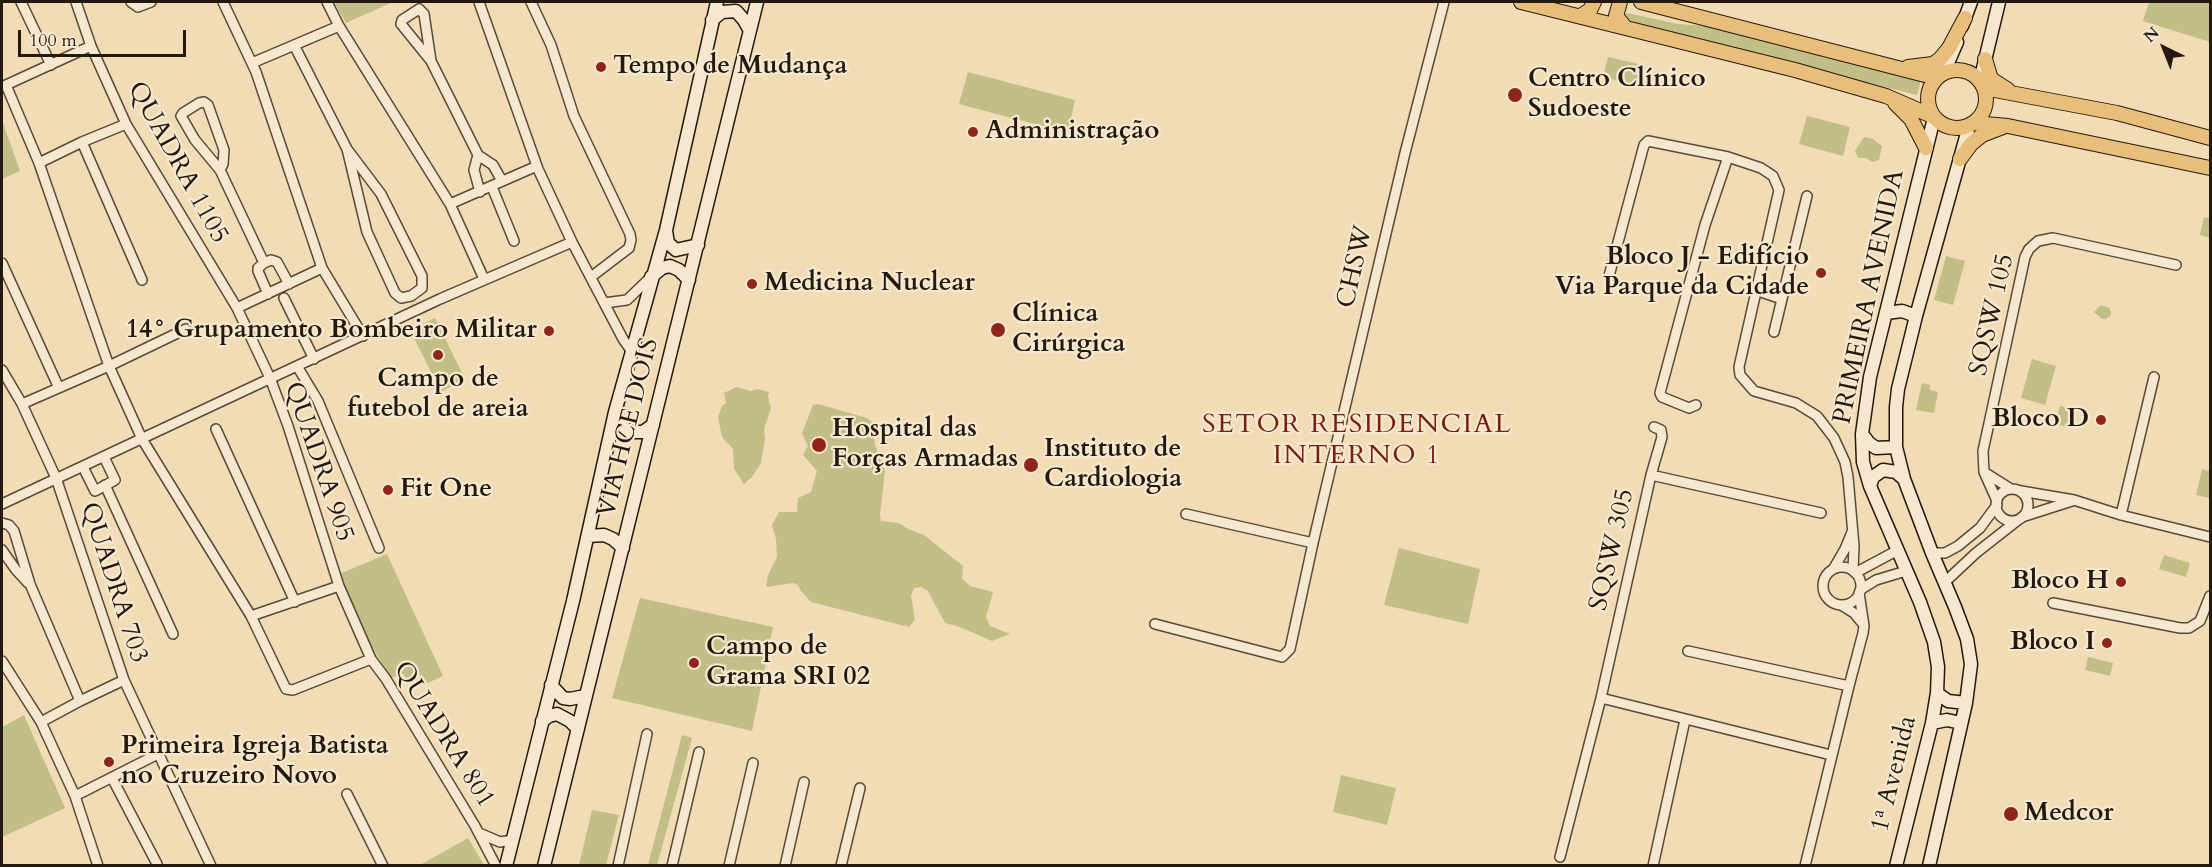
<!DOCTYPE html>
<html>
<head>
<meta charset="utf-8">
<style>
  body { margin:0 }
  #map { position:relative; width:2212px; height:867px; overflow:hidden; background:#f1dcb5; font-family:Cardo,serif }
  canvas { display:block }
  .frame { position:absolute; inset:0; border:3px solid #24190e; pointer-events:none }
  .north { position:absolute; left:2134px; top:18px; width:60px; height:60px; -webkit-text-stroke:4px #f6e8cf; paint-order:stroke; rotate:317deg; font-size:16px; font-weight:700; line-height:24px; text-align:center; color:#24190e }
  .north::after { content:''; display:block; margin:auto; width:21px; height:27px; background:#24190e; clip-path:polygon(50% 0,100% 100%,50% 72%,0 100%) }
  .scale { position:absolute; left:18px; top:30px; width:168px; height:27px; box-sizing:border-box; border:3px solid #24190e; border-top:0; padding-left:8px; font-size:18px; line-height:21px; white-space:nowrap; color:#24190e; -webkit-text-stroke:4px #f6e8cf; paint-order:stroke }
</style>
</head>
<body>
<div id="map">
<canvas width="2212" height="867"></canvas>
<div class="frame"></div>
<div class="north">N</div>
<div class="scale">100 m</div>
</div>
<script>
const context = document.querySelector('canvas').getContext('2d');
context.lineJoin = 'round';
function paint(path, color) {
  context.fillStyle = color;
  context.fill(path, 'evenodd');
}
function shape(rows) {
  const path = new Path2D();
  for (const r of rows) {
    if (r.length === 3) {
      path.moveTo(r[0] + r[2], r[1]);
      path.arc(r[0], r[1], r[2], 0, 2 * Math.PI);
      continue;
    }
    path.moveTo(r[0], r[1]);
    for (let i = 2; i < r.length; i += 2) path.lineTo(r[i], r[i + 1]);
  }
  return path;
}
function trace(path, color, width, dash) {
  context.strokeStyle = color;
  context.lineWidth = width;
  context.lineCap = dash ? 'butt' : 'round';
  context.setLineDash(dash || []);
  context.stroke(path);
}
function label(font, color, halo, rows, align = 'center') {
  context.font = font + ' Cardo,serif';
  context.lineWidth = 4.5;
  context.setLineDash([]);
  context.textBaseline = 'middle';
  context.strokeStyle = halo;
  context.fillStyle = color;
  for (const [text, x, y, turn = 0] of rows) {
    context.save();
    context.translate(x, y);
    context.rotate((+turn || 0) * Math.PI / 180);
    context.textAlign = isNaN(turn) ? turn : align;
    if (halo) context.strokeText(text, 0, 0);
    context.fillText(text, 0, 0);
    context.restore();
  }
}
paint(shape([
  [334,2,393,2,346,23],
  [2149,2,2210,2,2210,42,2143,21],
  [1627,13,1678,24,1705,26,1921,80,1917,95,1625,23,1624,15],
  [1608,57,1643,65,1637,86,1603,77],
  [968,72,1075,100,1068,133,959,104],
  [1807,116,1850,127,1843,156,1799,144],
  [2,120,20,171,2,179],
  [1864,137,1873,139,1882,146,1879,160,1872,162,1866,158,1858,158,1855,151],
  [2204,217,2210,218,2210,238,2200,235],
  [1946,256,1965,261,1953,305,1934,300],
  [2101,305,2109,308,2111,312,2111,315,2106,319,2102,319,2094,312],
  [435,318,465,379,441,392,410,330],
  [2032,359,2056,366,2045,405,2021,398],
  [1922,383,1930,385,1930,390,1938,392,1934,413,1916,410],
  [736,387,751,391,758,389,769,392,768,397,771,408,764,429,765,439,761,463,752,477,744,484,734,469,733,449,722,437,718,417,722,406,726,403,724,393],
  [818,404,867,418,872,422,875,445,885,471,880,515,881,521,899,523,908,529,924,535,963,566,962,579,970,586,993,592,986,617,990,626,1010,634,992,641,960,627,945,623,928,591,921,587,914,588,911,596,915,620,909,627,811,602,801,591,798,585,793,583,766,587,768,575,777,557,776,539,772,525,779,512,797,512,798,498,811,492,817,471,803,455,808,446,802,433,813,405],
  [2060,406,2073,410,2069,427,2055,424],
  [2202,469,2210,471,2210,498,2196,495],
  [1399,548,1480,569,1468,624,1384,605],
  [387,554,443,676,414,689,403,674,391,678,358,624,337,575],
  [2164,555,2190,563,2186,577,2159,569],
  [640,598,773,627,752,731,612,698],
  [2088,657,2113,663,2110,676,2085,670],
  [24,715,65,808,2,837,2,727],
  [682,735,692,738,657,865,648,865],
  [1341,775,1396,788,1387,825,1333,812],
  [592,810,619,815,606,865,579,865],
  [468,838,484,865,420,865]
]), '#c2be88');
const street = shape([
  [21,2,51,65],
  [76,2,91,46,126,124,237,308,270,378,288,426,339,586,371,659,386,679,475,826,496,866],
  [131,2,138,7,151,2],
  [223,2,256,72,322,268,363,336],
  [327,2,339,26,450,204,484,279],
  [479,2,538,169,572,242,623,339,632,352],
  [531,2,551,45,574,116,630,234,631,240,629,248,591,277],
  [294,45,347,149,381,194,422,276,422,288,411,296,401,298,395,293,367,232,347,149],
  [91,46,6,85,39,163,109,366,142,439,251,616,286,689,293,690,371,659],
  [431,61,424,14,419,9,402,20,401,24,431,61,478,155,493,165,502,181],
  [252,63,339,26],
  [82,142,142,280],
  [478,155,474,170,480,192],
  [39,163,82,142,126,124],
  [220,170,223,164,224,150,208,105,204,102,199,103,183,113,181,116,195,140,220,170,264,263],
  [492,187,514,241],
  [450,204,537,166],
  [2,263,58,386],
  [1609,276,1644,145,1648,141,1728,157,1761,168,1773,176,1779,190,1739,367,1740,375,1754,391,1796,403,1817,416,1834,438,1845,462,1848,477,1854,546,1853,571],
  [1755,290,1782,299],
  [268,294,258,271,258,268,264,263,271,260,277,262,289,284],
  [284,298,314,359],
  [604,303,627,300,651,277],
  [237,308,322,268],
  [1774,332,1807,196],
  [297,366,318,401,379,548],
  [2,370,22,404,56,478,124,680,211,866],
  [22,404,109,366,186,329],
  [1696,405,1689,408,1662,397,1660,393,1705,225,1728,157],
  [216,429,295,602],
  [83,467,95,491,115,480,104,457],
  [1984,472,2011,489],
  [1651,475,1662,437,1661,430,1654,427],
  [105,485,173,634],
  [2012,505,16],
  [2021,491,2074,500,2121,515,2210,537],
  [1997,501,1984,472,1983,451,2025,257,2029,249,2038,241,2053,238,2176,265],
  [2,504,440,299,572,242],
  [1186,514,1313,543],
  [2121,515,2154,377],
  [2022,517,2072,501],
  [2,523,9,525,14,531,30,584,80,701],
  [2,550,16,570,28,583],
  [1932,553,1945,553,1958,546,1980,528,1997,505],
  [1842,586,19],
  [1834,568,1845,549,1852,532],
  [1855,573,1898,550],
  [1945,582,1976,553,2018,520],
  [1860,590,1876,580,1906,571],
  [2053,603,2180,628,2189,628,2200,621,2210,596],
  [1841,605,1854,613,1863,624],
  [251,616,339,586],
  [1155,624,1282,657,1290,649,1313,543,1405,153,1444,2],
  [1688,651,1849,686],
  [2,661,41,722,75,796,98,866],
  [1601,698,1831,755],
  [41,722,80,701,124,680],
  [112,778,157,864],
  [347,794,383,866],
  [75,796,158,754],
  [479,833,500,842,513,840],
  [1560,857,1601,698,1651,475,1821,513],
  [618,866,647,734],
  [672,866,699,752],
  [729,866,753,763],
  [785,866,804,782],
  [841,866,860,788],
  [1653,866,1685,720],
  [1805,866,1849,686,1863,633,1864,626,1859,593]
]);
const secondary = shape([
  [712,20,722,12,736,11,744,20,749,29],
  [1962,26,1971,2],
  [1944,72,1957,42],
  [1980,81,1999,2],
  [666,231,668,243,676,250,698,245],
  [651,277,662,268,670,266,679,270,689,280],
  [1886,313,1902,311,1916,316],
  [615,412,620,424,630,432,643,432,653,425],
  [1862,434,1869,443,1876,448,1896,447],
  [1870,486,1873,477,1883,470,1896,472,1904,479],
  [588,536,604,535,613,539,623,548],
  [551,685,563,698,570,699,585,696],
  [1937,693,1948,701,1966,703],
  [542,721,549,716,557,714,570,721,578,729],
  [1932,723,1947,720,1961,723],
  [506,866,573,601,615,412,666,230,717,2],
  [544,866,757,2],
  [1896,866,1932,723,1937,693,1938,667,1934,642,1920,602,1870,486,1863,462,1862,434,1870,377,1934,118],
  [1929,866,1966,703,1971,664,1967,639,1955,607,1932,553,1904,479,1896,447,1896,407,1898,389,1916,316,1969,126]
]);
const primary = shape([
  [1521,2,1795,70,1886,96,1932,116],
  [1620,2,1616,16,1625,27],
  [1641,2,1925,75,1937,76],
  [1582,15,1590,10,1594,2],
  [1985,59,1991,79,2008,90],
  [1908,67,1933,64,1940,59,1949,48,1965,18],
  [1957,99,29],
  [1984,88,2117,113,2210,138],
  [1895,103,1911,119,1926,148],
  [1974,123,2008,126,2210,168],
  [1960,159,1971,144,1982,135,2003,127]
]);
trace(street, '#574a38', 12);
trace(secondary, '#24190e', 15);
trace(primary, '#24190e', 16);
trace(street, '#f6e8cf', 9);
trace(secondary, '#f6e8cf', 12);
trace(primary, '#e8be7a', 14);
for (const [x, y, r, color] of [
  [601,67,6,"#8f2418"],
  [1515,95,8,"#8f2418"],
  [973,132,6,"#8f2418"],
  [1821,273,6,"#8f2418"],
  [752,284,6,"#8f2418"],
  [998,330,8,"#8f2418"],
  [549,331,6,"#8f2418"],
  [438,355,6,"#8f2418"],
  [2101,420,6,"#8f2418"],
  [819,445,8,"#8f2418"],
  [1031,465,8,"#8f2418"],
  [388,490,6,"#8f2418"],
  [2121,582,6,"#8f2418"],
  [2107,643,6,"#8f2418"],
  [694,663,6,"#8f2418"],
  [109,762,6,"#8f2418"],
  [2011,814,8,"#8f2418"]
]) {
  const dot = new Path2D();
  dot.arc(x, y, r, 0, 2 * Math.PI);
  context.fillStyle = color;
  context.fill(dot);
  trace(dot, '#f6e8cf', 2);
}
label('bold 26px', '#24190e', '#f6e8cf', [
  ["Tempo de Mudança",613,67],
  ["Centro Clínico",1528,80],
  ["Sudoeste",1528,110],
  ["Administração",985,132],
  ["Bloco J - Edifício",1809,258,"right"],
  ["Via Parque da Cidade",1809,288,"right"],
  ["Medicina Nuclear",764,284],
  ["Clínica",1012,315],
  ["Cirúrgica",1012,345],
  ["14° Grupamento Bombeiro Militar",537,331,"right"],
  ["Campo de",438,380,"center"],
  ["futebol de areia",438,410,"center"],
  ["Bloco D",2089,420,"right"],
  ["Hospital das",832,430],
  ["Forças Armadas",832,460],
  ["Instituto de",1044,450],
  ["Cardiologia",1044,480],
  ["Fit One",400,490],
  ["Bloco H",2109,582,"right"],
  ["Bloco I",2095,643,"right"],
  ["Campo de",706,648],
  ["Grama SRI 02",706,678],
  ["Primeira Igreja Batista",121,747],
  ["no Cruzeiro Novo",121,777],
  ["Medcor",2024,814]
], 'left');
label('26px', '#24190e', '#f6e8cf', [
  ["QUADRA 1105",177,163,61],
  ["CHSW",1356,267,-77],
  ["PRIMEIRA AVENIDA",1870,297,-78],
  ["SQSW 105",1993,315,-77],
  ["VIA HCE DOIS",629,428,-76],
  ["QUADRA 905",318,462,71],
  ["SQSW 305",1613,550,-77],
  ["QUADRA 703",113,583,72],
  ["QUADRA 801",443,735,58],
  ["1ª Avenida",1895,774,-76]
]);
context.letterSpacing = '1.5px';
label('27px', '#7a1f14', '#f6e8cf', [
  ["SETOR RESIDENCIAL",1357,426],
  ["INTERNO 1",1357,457]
]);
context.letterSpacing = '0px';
</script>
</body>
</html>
